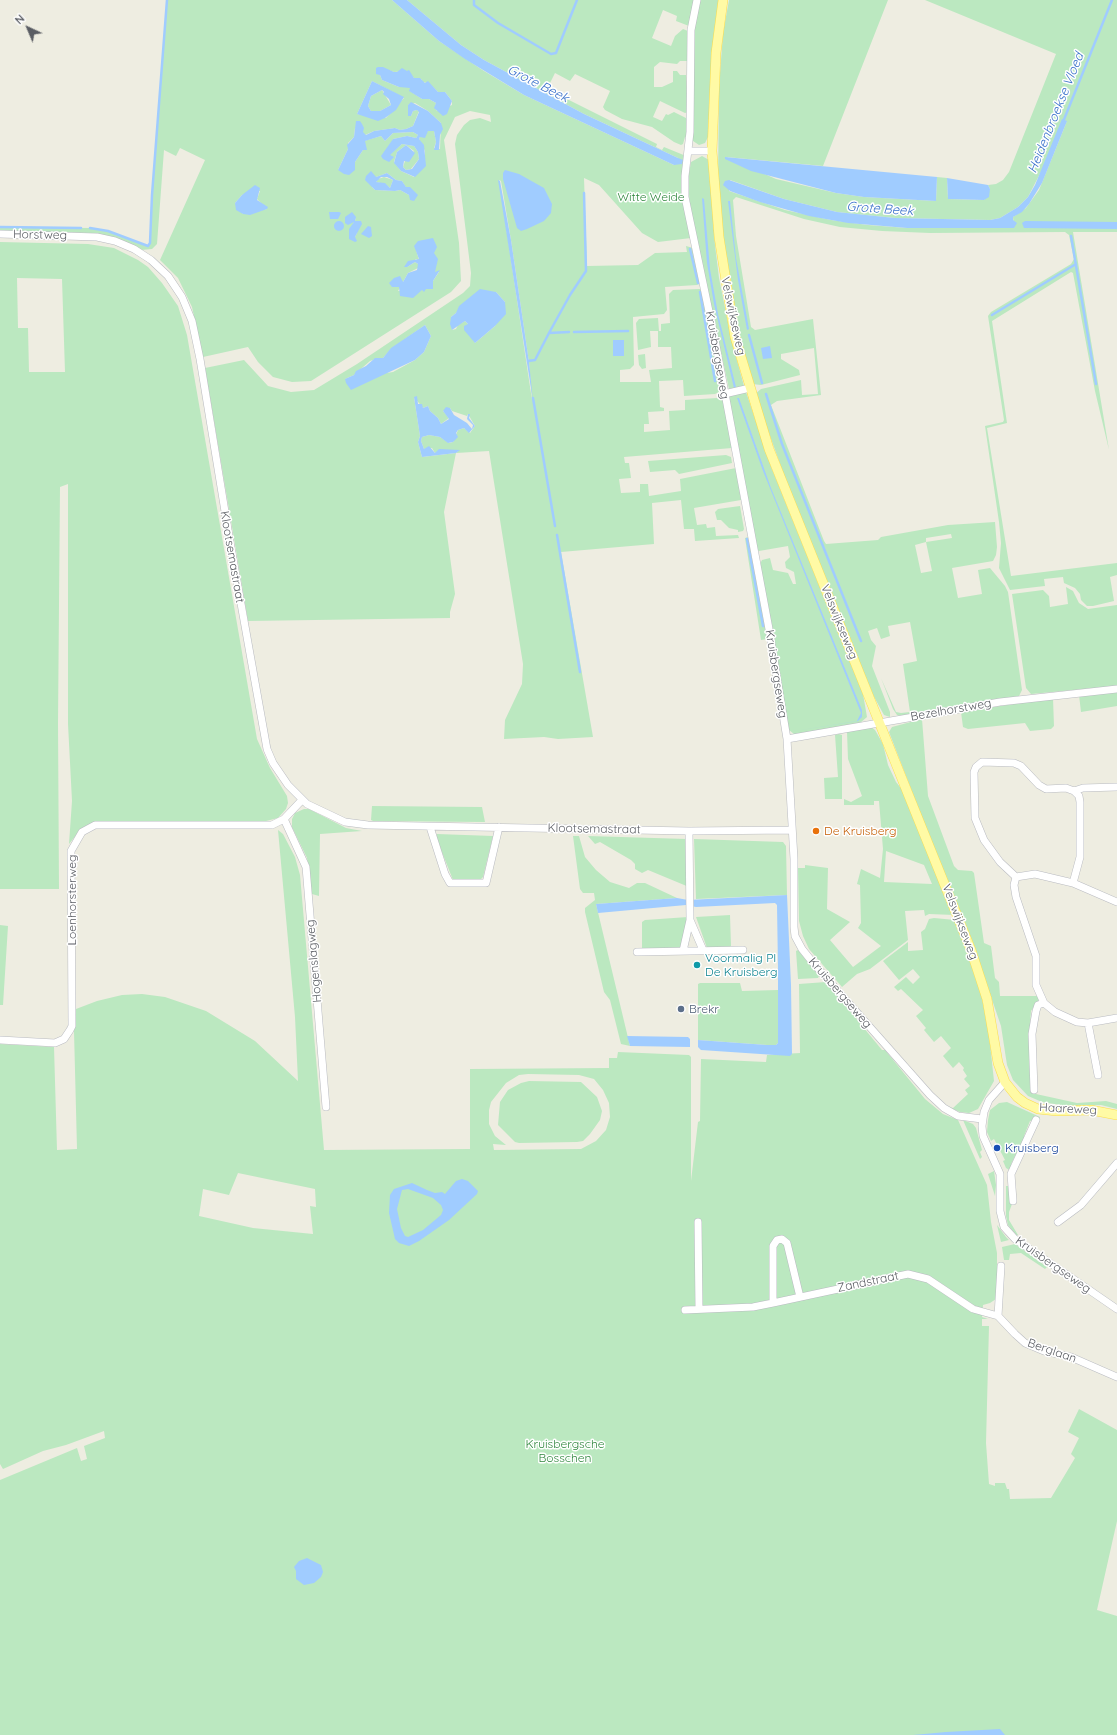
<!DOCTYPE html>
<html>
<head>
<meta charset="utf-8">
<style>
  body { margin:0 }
  #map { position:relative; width:1117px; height:1735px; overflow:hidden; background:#eeede1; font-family:Quicksand,sans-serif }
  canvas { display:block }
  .north { position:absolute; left:8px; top:8px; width:40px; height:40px; -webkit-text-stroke:3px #fff; paint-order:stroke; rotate:316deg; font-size:11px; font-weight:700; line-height:16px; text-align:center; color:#5a5d63 }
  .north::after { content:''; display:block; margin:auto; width:14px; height:18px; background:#5a5d63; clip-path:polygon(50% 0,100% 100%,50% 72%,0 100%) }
</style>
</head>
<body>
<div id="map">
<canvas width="1117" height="1735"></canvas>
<div class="north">N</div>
</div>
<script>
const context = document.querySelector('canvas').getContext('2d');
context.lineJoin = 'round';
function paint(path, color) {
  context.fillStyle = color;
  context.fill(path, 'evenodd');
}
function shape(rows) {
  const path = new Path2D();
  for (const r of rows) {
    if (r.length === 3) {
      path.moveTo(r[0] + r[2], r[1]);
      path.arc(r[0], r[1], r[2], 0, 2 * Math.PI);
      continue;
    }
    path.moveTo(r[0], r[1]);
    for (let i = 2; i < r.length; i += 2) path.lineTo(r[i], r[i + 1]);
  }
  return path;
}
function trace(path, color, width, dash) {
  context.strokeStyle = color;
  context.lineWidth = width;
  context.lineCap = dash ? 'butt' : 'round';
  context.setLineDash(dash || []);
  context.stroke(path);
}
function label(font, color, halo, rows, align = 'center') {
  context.font = font + ' Quicksand,sans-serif';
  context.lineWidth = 3;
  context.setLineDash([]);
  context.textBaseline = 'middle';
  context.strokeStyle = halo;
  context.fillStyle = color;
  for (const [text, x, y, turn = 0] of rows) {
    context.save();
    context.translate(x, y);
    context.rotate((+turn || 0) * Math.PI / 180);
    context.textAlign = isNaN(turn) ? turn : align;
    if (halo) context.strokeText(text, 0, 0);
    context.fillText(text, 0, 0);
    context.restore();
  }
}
paint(shape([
  [167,0,392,0,439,41,484,71,524,95,674,165,678,158,584,114,484,60,461,45,407,0,695,0,689,26,676,21,677,16,663,10,652,38,671,46,675,36,683,29,688,31,687,61,680,61,677,64,660,62,654,67,654,87,662,87,673,82,673,71,677,71,680,75,686,75,688,112,685,113,660,101,653,117,662,121,666,114,668,115,674,112,686,118,687,120,687,136,685,137,683,144,681,145,674,142,652,127,622,119,605,110,603,107,610,91,575,74,570,81,555,73,547,89,657,144,656,147,662,150,664,147,686,156,691,238,658,242,642,233,599,185,584,178,587,266,638,265,655,253,687,252,686,246,693,248,701,283,697,285,665,287,667,310,664,314,633,317,634,365,630,369,620,370,620,382,651,382,649,370,672,368,671,347,658,347,658,331,650,331,651,347,638,350,636,323,639,319,658,318,659,331,661,331,661,324,670,323,669,294,673,290,700,289,702,292,721,391,715,394,684,396,683,380,659,381,660,407,664,408,664,411,648,412,649,424,644,424,644,432,670,430,669,411,685,410,685,400,717,398,723,401,732,448,624,457,625,463,629,463,631,478,619,479,621,493,640,492,640,484,648,484,649,496,681,491,680,479,736,468,741,500,694,508,697,525,706,524,707,528,715,527,716,536,738,535,739,538,695,541,694,529,684,529,681,500,652,503,654,544,561,552,593,737,558,739,544,737,504,739,505,720,522,684,523,664,489,451,456,453,459,450,445,450,435,453,432,448,424,449,421,441,422,437,429,435,440,437,449,443,453,442,458,430,464,428,470,433,475,426,468,414,467,416,452,411,450,408,443,411,449,418,441,424,438,418,430,411,428,406,423,408,414,397,420,436,418,442,422,457,456,453,444,512,455,594,450,612,450,618,248,621,205,368,244,360,268,386,291,392,314,390,357,364,463,293,470,286,471,273,455,144,457,135,464,125,470,120,480,118,491,122,490,115,470,111,455,117,444,140,459,243,461,281,451,292,311,381,292,382,273,377,258,362,248,347,203,357,192,307,178,278,160,260,205,160,180,148,176,156,164,150,157,244,152,249,141,250,123,241,91,233,0,231,0,227,90,228,108,231,148,246,150,243,152,195],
  [385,69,394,72,407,71,414,78,421,79,423,82,430,84,438,92,445,92,452,101,452,105,437,111,435,108,436,103,429,99,422,99,410,91,410,87,399,87,382,80,380,75],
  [372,81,404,98,386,118,357,114],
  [415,103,428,111,441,123,440,149,434,148,436,142,434,131,428,131,420,137,419,139,425,151,425,157,420,170,414,177,401,171,394,162,397,152,406,145,414,151,405,161,403,167,406,170,411,169,419,159,418,152,414,146,402,144,389,155,393,139,407,136,416,138,418,135,413,132,393,133,385,141,381,136,364,141,366,150,363,150,355,162,338,170,348,149,348,143,354,137,355,128,365,135,374,131,395,128,400,130,406,129,413,126,419,111,417,110,413,111,411,116,408,105],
  [387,173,396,180,402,181,414,201,409,195,400,190,395,191,375,190,372,187,376,177],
  [499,180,501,181,511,240,529,362,532,400],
  [260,191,257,199,267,209,243,214,235,203,242,195],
  [356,217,355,221,357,233,355,237,349,239,354,222],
  [416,250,435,268,435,272,439,272,433,281,422,290,398,291,408,273,418,268,418,264,415,262,407,267,416,259,419,260],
  [496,292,505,302,495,326,475,343,468,324,465,321,458,325,456,329,452,330,451,317,456,313],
  [425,325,431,336,424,352,415,360,393,372,345,379,354,375,370,361,378,358,383,358,391,349],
  [700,0,719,0,713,44,708,137,705,143,699,145,693,141,692,41,697,9],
  [729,0,888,0,823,166,726,157,776,179,836,193,864,197,936,201,937,177,947,178,948,199,984,200,990,189,988,185,996,184,1003,180,1009,172,1056,54,925,0,1117,0,1117,232,1073,232,1109,450,1095,391,1073,273,1071,272,992,321,1007,423,987,428,1011,576,1117,563,1117,575,1110,577,1114,601,1093,606,1087,606,1081,600,1080,594,1075,588,1064,583,1063,577,1044,579,1045,586,1010,590,999,568,1001,543,999,522,985,426,1003,422,1004,420,988,316,991,312,1071,264,1074,259,1069,235,1065,232,930,233,882,231,840,227,804,219,736,197,733,200,736,236,751,327,755,330,813,319,821,395,777,401,771,405,824,541,826,544,878,540,881,537,948,525,995,522,997,547,996,555,993,561,952,568,958,598,982,594,978,570,990,568,1005,586,1008,592,1022,690,1019,696,900,716,897,715,893,709,881,678,896,712,901,713,910,712,903,664,917,661,910,622,888,626,890,636,881,639,877,628,868,631,871,640,876,646,872,666,890,712,890,717,884,715,873,695,784,475,755,394,761,389,801,380,802,395,818,394,814,348,781,354,781,359,799,370,800,375,761,385,752,384,736,318,724,249,718,182,719,87,723,33],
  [1067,121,1039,190,1026,208,1013,217,1014,228,907,228,868,225,831,220,785,210,729,191,730,180,784,199,837,212,895,218,990,220,1000,218,1018,207,1028,197],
  [951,534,952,538,926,542,926,538],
  [926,542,932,571,921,573,915,545],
  [382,90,391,105,380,111,371,111,368,106,371,96],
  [702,156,709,160,715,245,719,278,732,342,744,386,729,389,690,209,688,179,691,162],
  [384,177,393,180,390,188,385,184,376,182,378,179],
  [0,242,88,244,114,248,138,260,148,267,162,283,178,306,187,335,257,739,270,768,287,796,288,803,286,809,278,818,266,821,94,822,81,829,69,844,72,801,68,724,68,484,60,487,58,723,59,889,0,889],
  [17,278,62,279,65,372,29,372,28,328,18,328],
  [645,354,646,368,642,369,639,365,638,355],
  [746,392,772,469,863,694,867,717,860,723,798,734,794,734,789,730,760,564,762,560,770,558,773,570,788,573,793,584,796,584,794,572,786,568,785,562,790,557,788,546,759,551,757,550,729,398,730,396],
  [726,455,731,457,732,463,679,474,675,470,650,472,648,461],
  [740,506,744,529,743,531,738,532,738,530,729,528,721,520,717,520,715,512,718,509],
  [749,537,766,630,767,639,761,640,745,538],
  [1066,587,1073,591,1079,603,1088,609,1117,605,1117,686,1031,694,1026,688,1012,594,1043,590,1049,596,1050,607,1068,604],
  [1117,691,1117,706,1081,712,1079,695],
  [1053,698,1054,726,1051,729,1030,731,1025,723,968,729,963,727,961,712],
  [922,719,928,796,954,866,958,870,972,871,974,873,984,943,991,946,995,978,999,982,1000,996,1038,996,1040,998,1031,1011,1029,1040,1032,1090,1036,1094,1077,1103,1106,1101,1117,1104,1117,1109,1101,1105,1067,1106,1042,1102,1028,1096,1013,1080,1007,1065,1001,1026,988,988,889,732,892,727],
  [871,727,875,730,883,744,888,765,896,782,904,792,954,915,929,914,925,916,924,910,905,911,908,940,870,969,857,974,842,987,809,949,803,936,799,921,798,868,805,868,805,865,828,868,827,909,850,922,830,940,853,967,881,946,858,928,861,923,860,885,857,884,861,869,880,878,883,849,879,801,874,801,874,805,844,805,844,799,851,802,862,796,848,759,847,732,850,729],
  [886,851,924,865,932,884,884,882],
  [839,734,842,735,842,799,825,799,824,778,838,777,835,735],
  [372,806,482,807,485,822,373,821,371,820],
  [304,809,309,809,346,828,362,831,320,834,319,896,312,894,307,858,292,827,292,819,295,813],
  [278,830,283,834,295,857,300,875,324,1150,470,1149,470,1069,609,1068,609,1058,617,1058,618,1052,689,1055,691,1057,691,1181,698,1122,700,1121,701,1059,766,1062,767,1055,800,1053,799,984,826,982,882,1050,885,1050,925,1099,943,1114,958,1120,987,1185,991,1222,997,1253,997,1295,996,1299,990,1303,983,1305,982,1317,988,1319,982,1319,982,1326,989,1326,986,1443,989,1484,995,1486,995,1483,1005,1483,1007,1489,1009,1489,1010,1499,1051,1498,1075,1458,1071,1454,1079,1438,1068,1432,1079,1409,1117,1430,1117,1521,1097,1610,1117,1616,1117,1735,0,1735,0,1480,77,1448,81,1461,87,1459,84,1446,105,1438,104,1431,66,1445,43,1451,3,1469,0,1464,0,1044,54,1047,57,1150,77,1149,74,1031,76,1009,97,1001,122,995,142,994,165,997,206,1011,255,1041,298,1081,295,1017],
  [528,1074,579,1075,594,1079,603,1090,609,1103,610,1117,606,1130,596,1141,581,1149,494,1150,493,1144,506,1145,495,1136,489,1124,489,1110,491,1102,506,1083,519,1075],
  [238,1173,315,1189,316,1207,310,1206,313,1234,253,1228,199,1216,203,1189,229,1195],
  [437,834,493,836,483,877,480,880,453,880,436,837],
  [573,836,579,836,585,857,596,870,610,882,629,888,637,883,645,883,677,898,596,904,630,1046,621,1044,610,1000,604,992,585,912,585,908,595,900,594,893,583,893,580,889],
  [588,836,687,839,689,887,648,870,642,873,635,869,635,864,631,860,600,842,595,844],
  [694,839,783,842,786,846,787,895,696,899],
  [730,915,731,946,729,948,707,948,696,917],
  [688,917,682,948,644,949,642,948,642,922,645,920],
  [934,918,955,920,980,988,989,1034,994,1081,978,1109,969,1113,960,1112,948,1107,953,1108,968,1094,965,1090,970,1086,964,1079,967,1076,963,1070,964,1068,959,1062,953,1068,943,1056,951,1048,941,1036,934,1042,924,1030,926,1028,916,1016,923,1010,901,989,898,991,894,987,906,977,913,984,920,977,913,969,899,980,883,961,908,942,908,951,923,950,921,932,925,929,929,919],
  [0,925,8,926,3,1005,0,1005],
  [798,950,819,976,818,978,798,979,796,951],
  [700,983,740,983,742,991,778,990,778,1043,776,1045,767,1045,698,1040,698,984],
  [529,1081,581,1082,597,1097,602,1111,600,1120,590,1134,583,1141,577,1142,519,1143,515,1142,498,1125,500,1102,508,1090,521,1083],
  [1007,1102,1040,1117,1039,1119,1030,1121,1024,1136,1025,1139,1021,1149,1018,1150,1011,1164,1011,1171,1006,1168,1003,1161,1005,1160,994,1139,991,1141,987,1132,988,1120,990,1110,999,1103],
  [963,1120,973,1124,976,1128,982,1150,980,1152,982,1157,980,1159],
  [994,1171,996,1185,995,1196,988,1174],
  [1006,1186,1010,1186,1012,1204,1009,1212,1009,1220,1018,1235,1016,1235,1008,1225,1006,1216],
  [997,1225,1006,1237,1009,1240,1001,1242],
  [1015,1244,1047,1267,1045,1269,1021,1253,1010,1254,1009,1260,1004,1260,1002,1247]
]), '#bbe8c0');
paint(shape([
  [392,0,407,0,461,45,484,60,584,114,678,158,683,160,682,164,674,165,524,95,465,59,439,41],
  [378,67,383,67,394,72,397,72,402,68,407,71,409,70,414,78,420,78,425,83,428,81,438,92,445,92,452,101,447,114,443,116,434,108,436,103,429,99,422,99,409,91,410,88,399,87,382,80,380,75,376,74,376,68],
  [372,81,404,97,396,110,385,118,378,121,357,114],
  [382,90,384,92,383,94,389,99,391,105,380,111,371,111,368,106,371,96],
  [411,102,428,111,441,123,443,129,440,135,439,150,434,150,436,142,434,131,428,131,425,138,420,137,419,139,424,145,426,166,415,177,401,171,394,163,397,152,406,145,415,153,409,162,404,161,403,167,406,170,412,169,419,159,418,152,414,146,402,144,390,155,394,157,389,162,383,159,381,156,393,139,407,136,416,138,418,135,413,132,393,133,385,141,381,136,365,141,367,150,363,150,355,162,355,170,349,175,344,174,338,170,348,149,347,145,354,137,356,121,360,121,362,124,364,128,363,132,366,135,374,131,395,128,400,130,406,129,413,126,419,112,417,110,413,111,411,116,408,116,408,105],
  [1062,119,1067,121,1042,183,1029,204,1022,212,1013,217,1013,220,1017,223,1014,228,907,228,848,223,809,216,760,202,730,191,723,185,725,181,729,180,784,199,837,212,895,218,990,220,1000,218,1018,207,1028,197,1035,185],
  [725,157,937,177,936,201,864,197,836,193,751,171,725,159],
  [505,170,519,174,544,188,552,204,551,213,544,221,527,229,521,231,517,228,503,179,503,173],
  [371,171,376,177,387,173,396,180,402,181,406,187,410,187,418,195,414,201,410,200,409,195,400,190,395,191,375,190,365,180,366,176],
  [381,177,387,177,393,180,390,188,385,183,376,182],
  [947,178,988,185,990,189,989,197,984,200,948,199],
  [498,180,500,181,511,240,529,362,533,401],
  [255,185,260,188,257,200,268,207,267,209,250,215,243,214,236,210,235,203,242,195],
  [702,198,704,199,710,269,718,314,736,387,734,388,714,304,707,263],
  [728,201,730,201,736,258,749,329,747,330,738,280],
  [329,212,339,212,341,213,338,219,330,219],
  [352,212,356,217,355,221,361,221,362,224,355,237,357,241,355,242,349,239,349,229,354,222,348,225,345,223,345,217],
  [339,226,5],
  [1025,221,1117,222,1117,229,1024,228,1022,223],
  [368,226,371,227,372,236,369,238,361,234],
  [433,238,437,247,434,253,438,259,435,272,440,270,433,281,433,289,426,289,424,292,422,290,413,298,400,296,399,287,392,287,389,283,394,278,400,276,403,282,408,273,417,270,418,264,415,262,407,267,404,267,408,261,419,259,414,246,418,241],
  [480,289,496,292,505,302,506,314,495,326,475,343,464,330,464,326,468,324,465,321,452,330,450,324,451,317,456,313,459,306],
  [425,325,431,336,424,352,415,360,351,390,346,383,345,379,354,375,356,371,366,366,375,358,383,358,391,348],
  [613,340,624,340,624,356,613,356],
  [770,346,772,358,763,359,761,348],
  [417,396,418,404,422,404,423,408,428,406,430,411,438,418,441,424,449,419,443,411,446,407,450,408,454,415,467,423,472,429,473,425,467,419,468,414,470,414,469,418,475,426,469,433,464,428,458,430,456,433,458,437,453,442,448,443,440,437,429,435,422,437,421,441,424,449,429,446,435,453,439,449,460,450,456,453,422,457,418,442,420,436,414,397],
  [737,398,739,398,771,488,862,710,862,717,858,721,795,731,857,721,861,713,763,471],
  [787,895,791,985,792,1054,790,1056,701,1050,698,1047,698,1040,767,1045,776,1045,778,1043,778,969,777,905,775,903,696,907,686,905,598,913,596,904,677,898,688,900],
  [627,1036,688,1037,690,1039,690,1047,630,1046],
  [462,1179,468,1181,478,1191,477,1194,449,1220,419,1241,409,1246,399,1243,395,1239,389,1213,390,1195,394,1189,412,1183,427,1190,435,1193,442,1192,445,1194,456,1181],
  [408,1189,433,1198,441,1205,443,1210,441,1215,423,1230,408,1237,405,1236,401,1228,397,1209,402,1190],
  [307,1558,321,1565,323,1572,321,1577,314,1583,304,1585,296,1579,296,1571,294,1567,299,1561],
  [1000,1729,1005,1735,913,1735,946,1732]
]), '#a0ccff');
trace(shape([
  [474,0,474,5,498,23,551,54,556,53,577,0],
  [1063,122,1112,0],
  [0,227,81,228],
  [90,228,108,231,148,246,150,243,152,195,167,0],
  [1071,236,1096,384],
  [690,249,698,283],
  [700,292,715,381],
  [992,315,1076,264],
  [574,332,628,331],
  [549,333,570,295,586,271,584,193],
  [749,335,762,383],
  [528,361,535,360,549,333,569,332],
  [766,394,782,444,861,641],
  [533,398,555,526],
  [557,535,580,672],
  [747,539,763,626]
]), '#a0ccff', 2.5);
const minor = shape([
  [697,0,691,30,690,132,685,176,685,197,715,340,769,629,787,739,794,859,794,927,795,936,802,949,814,964,930,1095,944,1108,958,1116,982,1119],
  [689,151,712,151],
  [0,234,97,237,115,241,134,249,151,260,168,276,182,297,192,321,200,359,230,542,267,749,273,763,288,785,307,804,345,822,368,825,689,831,792,830],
  [724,394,750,388],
  [787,739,1000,702,1117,689],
  [1117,787,1083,788,1074,791,1066,788,1046,789,1039,785,1021,766,1014,763,982,762,976,767,974,772,975,818,984,840,1000,862,1016,877,1035,874,1073,883,1117,902],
  [284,819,306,867,326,1107],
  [430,827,445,874,450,883,486,883,499,827],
  [689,831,690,920],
  [1016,877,1014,885,1016,897,1036,956,1036,985,1044,1003,1055,1012,1077,1022,1088,1023,1117,1018],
  [1073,883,1080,857,1080,802,1079,796,1074,791],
  [683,951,690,920,703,950],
  [637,952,743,950],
  [1088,1023,1098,1075],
  [0,1040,55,1043,64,1039,70,1030,72,1026,71,851,82,832,95,825,272,825,284,819,302,800],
  [1005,1082,989,1100,984,1112,982,1126,983,1136,1000,1174,1000,1211,1004,1227,1015,1239,1117,1309],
  [1034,1090,1032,1034,1036,1011,1038,1005,1044,1003],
  [1013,1201,1011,1174,1036,1120],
  [698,1222,699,1309],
  [1058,1222,1081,1205,1117,1163],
  [1001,1266,998,1316,1015,1334,1025,1343,1044,1351,1071,1357,1117,1377],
  [773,1303,773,1246,777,1240,782,1239,787,1243,800,1297],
  [685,1310,753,1307,773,1303,908,1274,928,1279,973,1309,998,1316]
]);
const major = shape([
  [723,0,716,53,712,151,719,237,735,337,769,449,971,950,987,999,998,1063,1005,1082,1017,1097,1025,1103,1038,1109,1057,1111,1091,1110,1117,1115]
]);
trace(minor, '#b9bbc1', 8);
trace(major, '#fbdd4d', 10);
trace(minor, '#fff', 7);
trace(major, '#fffaa5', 9);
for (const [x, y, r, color] of [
  [816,831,4,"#e8710a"],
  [697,965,4,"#0f9aa8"],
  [681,1009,4,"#5c6f8a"],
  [997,1148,4,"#1a4fb4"]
]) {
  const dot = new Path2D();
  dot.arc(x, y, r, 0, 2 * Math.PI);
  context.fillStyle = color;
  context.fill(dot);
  trace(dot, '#fff', 1.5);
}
label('12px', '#2e863c', '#fff', [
  ["Witte Weide",651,197],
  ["Kruisbergsche",565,1444],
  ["Bosschen",565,1458]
]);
label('12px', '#5a5d63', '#fff', [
  ["Horstweg",40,235,1],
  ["Velswijkseweg",733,316,78],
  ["Kruisbergseweg",717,355,80],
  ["Klootsemastraat",232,557,80],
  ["Velswijkseweg",839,622,68],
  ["Kruisbergseweg",776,674,81],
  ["Bezelhorstweg",951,710,-10],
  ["Klootsemastraat",594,829,1],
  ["Loenhorsterweg",72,900,-90],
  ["Velswijkseweg",960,922,69],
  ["Hogenslagweg",314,961,-95],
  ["Kruisbergseweg",840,993,49],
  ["Haareweg",1068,1109,3],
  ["Kruisbergseweg",1053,1265,35],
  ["Zandstraat",868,1282,-12],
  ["Berglaan",1052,1351,19]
]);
label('12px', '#c56008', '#fff', [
  ["De Kruisberg",824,831]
], 'left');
label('12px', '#0d838f', '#fff', [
  ["Voormalig PI",705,958],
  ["De Kruisberg",705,972]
], 'left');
label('12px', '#4e5e75', '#fff', [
  ["Brekr",689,1009]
], 'left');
label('12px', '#164399', '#fff', [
  ["Kruisberg",1005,1148]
], 'left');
label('italic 13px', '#3a72cb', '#fff', [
  ["Grote Beek",538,84,27],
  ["Heidenbroekse Vloed",1056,113,-68],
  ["Grote Beek",880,209,4]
]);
</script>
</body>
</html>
